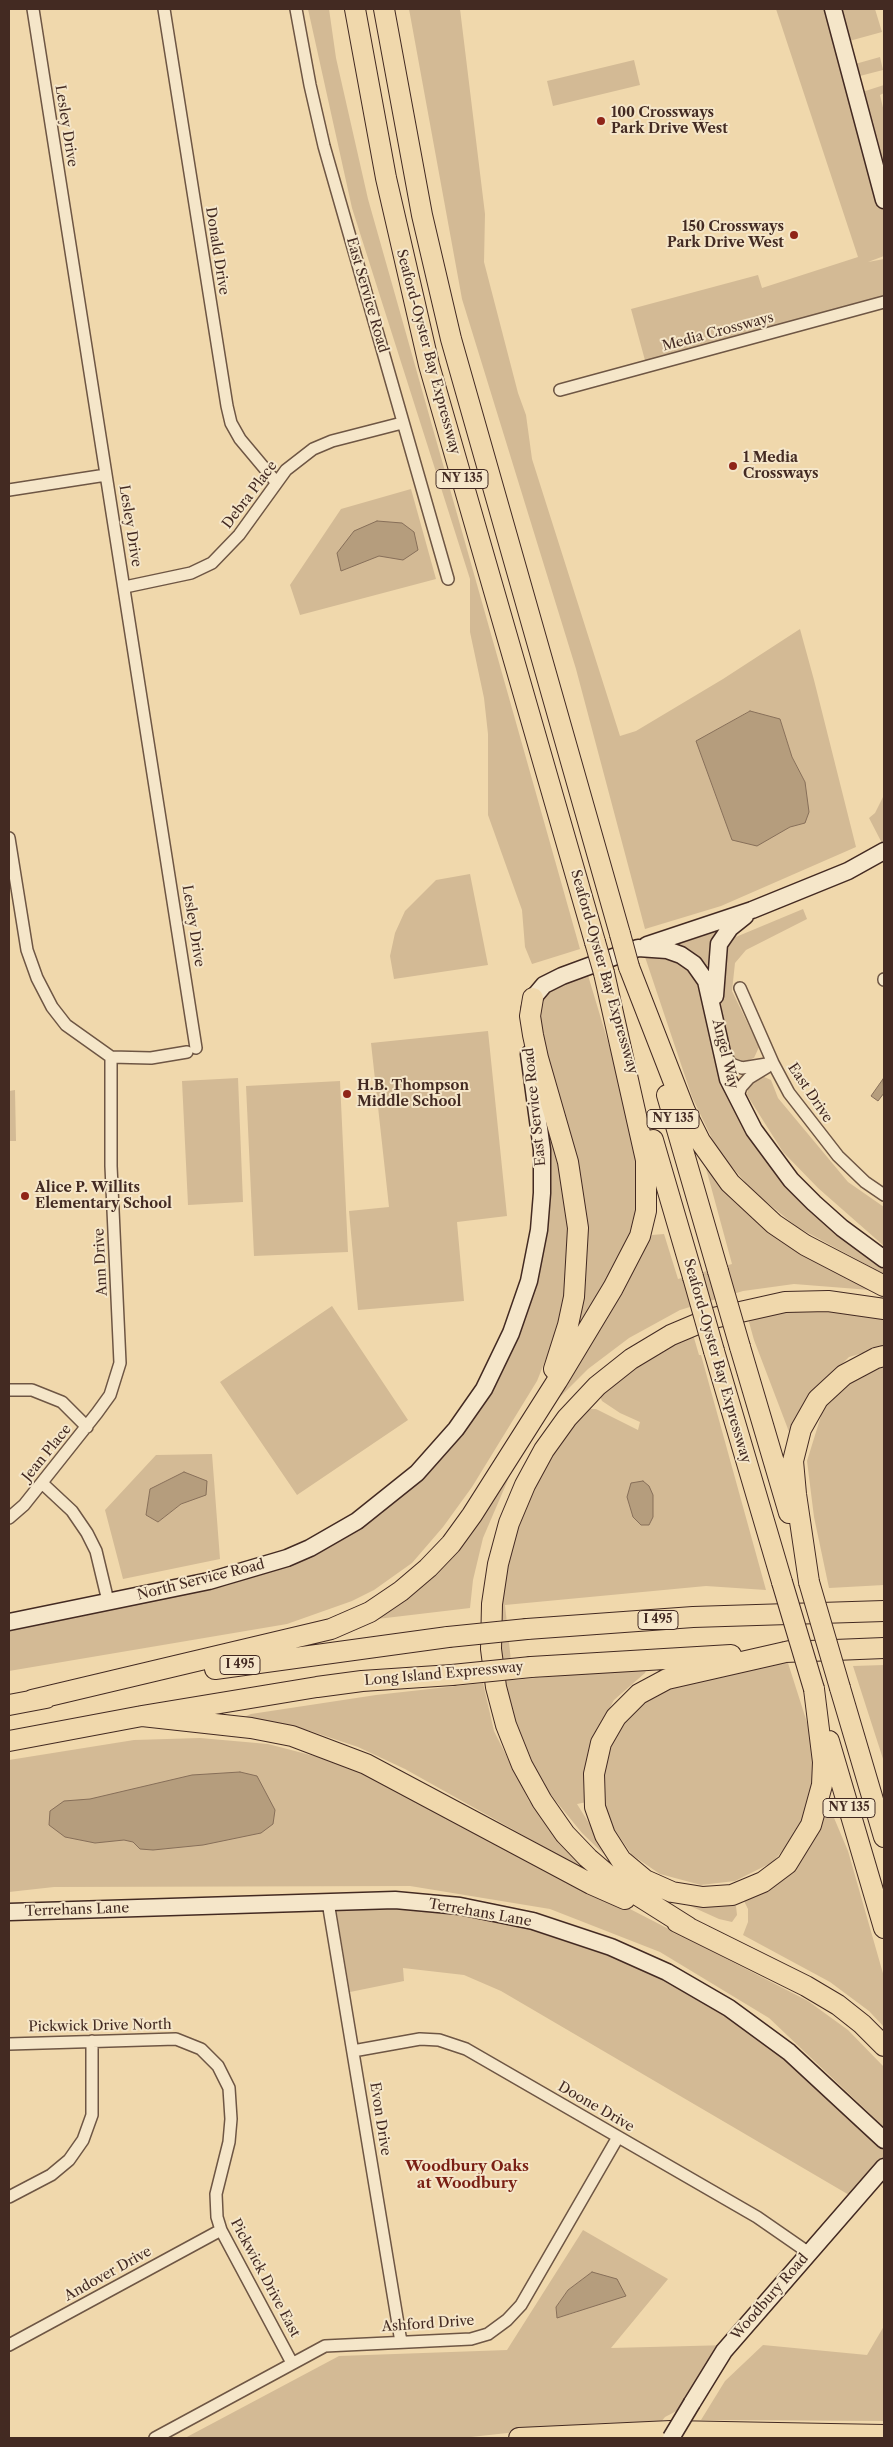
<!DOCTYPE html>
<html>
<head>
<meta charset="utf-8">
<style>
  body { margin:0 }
  #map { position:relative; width:893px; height:2447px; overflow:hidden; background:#f0d8ac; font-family:"Libre Caslon Text",serif }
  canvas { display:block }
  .frame { position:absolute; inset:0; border:10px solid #432a22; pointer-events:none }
</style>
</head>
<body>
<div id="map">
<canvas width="893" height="2447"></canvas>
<div class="frame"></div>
</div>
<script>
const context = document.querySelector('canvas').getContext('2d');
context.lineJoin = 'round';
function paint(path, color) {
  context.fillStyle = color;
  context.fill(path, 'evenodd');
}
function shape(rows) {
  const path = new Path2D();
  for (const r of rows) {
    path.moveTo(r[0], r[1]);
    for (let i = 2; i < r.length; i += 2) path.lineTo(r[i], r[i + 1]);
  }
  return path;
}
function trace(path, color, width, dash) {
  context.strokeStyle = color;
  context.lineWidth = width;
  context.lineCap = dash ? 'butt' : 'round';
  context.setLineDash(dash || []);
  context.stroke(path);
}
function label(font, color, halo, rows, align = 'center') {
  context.font = font + ' "Libre Caslon Text",serif';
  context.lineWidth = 4;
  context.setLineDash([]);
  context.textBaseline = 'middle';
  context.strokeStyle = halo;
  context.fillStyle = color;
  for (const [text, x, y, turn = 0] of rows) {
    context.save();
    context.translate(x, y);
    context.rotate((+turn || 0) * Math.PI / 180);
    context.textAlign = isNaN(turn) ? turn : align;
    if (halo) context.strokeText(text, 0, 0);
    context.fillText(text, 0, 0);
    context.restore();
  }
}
paint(shape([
  [308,9,329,9,336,58,368,199,580,949,532,964,525,947,522,910,488,815,488,734,484,698,470,632,470,579,352,208],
  [409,9,460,9,485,214,484,262,518,393,526,415,532,459,620,736,636,731,723,679,800,629,814,680,856,847,721,906,645,929,576,669,462,299],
  [749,711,780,719,792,757,805,782,805,823,732,840,697,741],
  [776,9,875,9,882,32,842,43,848,66,880,57,883,70,852,78,856,94,884,85,884,93,880,95,884,112,884,256,868,262,884,259,884,302,646,364,631,309,758,275,762,288,858,257],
  [634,60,640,85,553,106,547,81],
  [411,489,436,579,300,615,290,585,341,509],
  [884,795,884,847,869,818,875,813],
  [470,874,488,965,394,979,390,956,395,933,405,911,436,880],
  [803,909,807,919,746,950,735,963,732,991,759,1047,754,1058,743,1062,736,1060,728,1048,720,998,726,936,730,944,731,939],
  [719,931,711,964,705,966,675,945],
  [644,954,669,954,697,975,758,1141,884,1262,884,1274,797,1227,753,1191,718,1151,692,1097],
  [587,972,617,1072,639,1161,638,1227,586,1320,573,1333,581,1295,535,1012,539,1003,550,989],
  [488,1031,507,1216,457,1222,464,1301,358,1310,349,1211,389,1207,371,1043],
  [762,1076,771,1080,778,1098,848,1182,884,1207,884,1246,818,1188,783,1152,747,1095,749,1083],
  [238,1078,243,1202,188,1205,182,1081],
  [340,1081,348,1252,254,1256,246,1086],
  [15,1090,16,1141,9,1141,9,1091],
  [549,1133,565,1182,570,1225,570,1259,563,1304,551,1346,537,1381,472,1487,443,1527,412,1563,374,1590,352,1601,287,1624,9,1671,9,1629,226,1586,306,1558,381,1514,439,1461,470,1423,496,1381,525,1320,545,1244,550,1188],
  [701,1150,737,1197,871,1287,870,1290,794,1284,743,1291,680,1310,629,1338,588,1369,556,1401,652,1235,664,1234,678,1279,732,1264],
  [332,1306,408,1420,297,1495,220,1382],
  [784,1307,884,1314,884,1347,849,1357,819,1387,791,1437,754,1340,747,1315],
  [692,1331,699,1355,701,1355,766,1590,706,1586,505,1605,513,1680,647,1668,645,1673,614,1700,595,1735,587,1802,577,1804,615,1865,582,1833,555,1800,539,1778,521,1742,506,1691,496,1614,513,1527,546,1456,586,1409,596,1409,638,1430,640,1422,620,1413,602,1401,599,1394,605,1385],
  [884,1365,884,1585,829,1588,814,1517,807,1461,825,1403,864,1370],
  [212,1454,220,1559,123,1579,105,1510,156,1455],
  [184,1472,191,1500,181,1504,158,1522,146,1515,150,1489],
  [513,1468,483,1538,473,1580,470,1608,352,1622,457,1546,493,1500],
  [788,1663,811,1735,815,1771,813,1791,798,1832,773,1862,735,1881,701,1885,660,1874,632,1855,610,1823,602,1790,605,1751,619,1723,670,1682,744,1666],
  [884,1665,884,1762,853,1666],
  [483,1683,494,1731,529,1801,588,1868,587,1871,405,1769,358,1747,307,1730,247,1721,242,1718,251,1714,376,1695],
  [200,1738,268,1744,345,1764,394,1787,808,2001,848,2030,884,2067,884,2127,769,2018,660,1952,550,1909,410,1886,54,1887,9,1892,9,1760,134,1740],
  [829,1806,848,1851,884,1977,884,2027,869,2011,830,1982,743,1935,748,1922,748,1909,741,1895,764,1888,825,1807],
  [692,1898,729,1901,736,1906,737,1915,732,1922,719,1919,688,1905],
  [394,1905,459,1911,530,1925,614,1952,733,2018,847,2106,884,2140,884,2167,856,2199,501,1991,464,1975,403,1968,404,1981,350,1992,336,1908],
  [583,2230,668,2279,611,2348,730,2345,692,2403,665,2417,661,2422,598,2423,462,2438,185,2438,339,2356,507,2350],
  [592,2272,577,2312,557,2318,556,2307,568,2290],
  [884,2326,884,2421,701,2420,725,2381,763,2345,867,2355]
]), '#d3ba95');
const water = shape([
  [377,521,402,523,414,532,418,550,403,560,379,556,341,571,337,553,354,531,377,521],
  [750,711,780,719,792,757,805,782,809,812,805,823,790,827,757,846,732,840,696,741,750,711],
  [883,1079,884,1093,878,1101,871,1096,883,1079],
  [184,1472,207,1481,206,1495,181,1504,158,1522,146,1515,150,1489,184,1472],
  [643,1481,649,1486,653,1495,653,1517,649,1525,641,1525,633,1517,627,1497,631,1483,643,1481],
  [240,1772,257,1776,275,1810,273,1824,261,1833,203,1845,153,1850,140,1849,133,1842,124,1840,95,1843,65,1837,49,1825,50,1811,64,1801,90,1799,192,1775,240,1772],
  [592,2272,617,2279,626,2296,557,2318,556,2307,568,2290,592,2272]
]);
paint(water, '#b59d7d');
trace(water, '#876f59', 1);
const street = shape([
  [33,9,196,1048],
  [164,9,227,406,231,423,240,439,276,482],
  [296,9,310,85,324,146,448,579],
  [560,390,884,302],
  [9,490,106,475],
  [125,587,191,573,212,563,239,535,286,470,313,449,332,441,402,423],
  [9,838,27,950,37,978,52,1007,66,1025,111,1057,151,1058,187,1052],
  [884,980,884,979],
  [740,988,773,1063,789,1093,838,1156,865,1182,884,1195],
  [724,1053,731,1064,742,1068,773,1063],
  [737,1099,741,1087,749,1078,767,1067],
  [9,1390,32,1390,62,1402,87,1427],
  [42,1483,72,1511,87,1533,96,1551,108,1601],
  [9,1518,24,1505,97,1413,110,1395,120,1363,111,1166,111,1057],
  [328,1902,401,2342],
  [9,2044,176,2039,201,2049,218,2066,229,2088,231,2119,229,2142,216,2194,217,2217,221,2230,292,2363],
  [353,2051,420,2039,439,2040,466,2049,757,2217,809,2253],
  [9,2197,51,2175,69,2160,83,2140,92,2115,92,2041],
  [9,2345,221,2230],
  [155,2438,325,2346,471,2339,488,2334,507,2320,521,2305,618,2137]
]);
const secondary = shape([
  [833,9,884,200],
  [647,945,752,910,848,871,884,851],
  [715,996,719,944,730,928,745,916],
  [530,1008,533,998,544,985,562,976,638,948,667,950,681,955,694,964,706,981,728,1079,754,1130,791,1180,814,1203,842,1228,884,1259],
  [9,1622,209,1581,287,1558,310,1548,357,1521,417,1473,456,1429,484,1389,511,1333,529,1281,539,1230,542,1193,542,1150,529,1054],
  [9,1912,395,1900,460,1906,533,1921,611,1947,667,1972,729,2008,789,2052,884,2140],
  [692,2403,724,2351,884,2167]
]);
const highway = shape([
  [355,9,386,178,429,365,595,942],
  [384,9,422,215,451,339,620,934],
  [629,967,685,1111,700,1141,730,1183,774,1224,805,1245,884,1286],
  [533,998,530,1016,533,1035,538,1058,568,1162,578,1228,574,1297,568,1325,554,1369],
  [667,1095,718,1271],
  [653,1140,693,1277],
  [740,1347,789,1513],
  [714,1351,782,1582],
  [809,1582,796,1494,793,1461,801,1429,818,1399,844,1375,876,1358,884,1356],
  [527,1629,693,1617,884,1611],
  [790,1651,667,1679,639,1694,616,1717,601,1743,594,1774,595,1807,605,1835,621,1860,645,1880,672,1892,703,1897,732,1895,763,1882,787,1864,811,1825,822,1785,823,1762,814,1689],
  [785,1652,884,1648],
  [531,1667,731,1655],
  [215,1669,448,1637],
  [840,1688,884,1837],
  [32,1700,331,1629,370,1612,401,1591,428,1568,451,1544,472,1515,557,1381,613,1288,640,1236,646,1211,646,1160,604,973],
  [9,1705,46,1698],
  [142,1716,251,1728,292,1736,366,1764,591,1884,625,1899],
  [9,1741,142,1716,317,1687,362,1681,452,1675],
  [829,1741,884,1928],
  [677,1922,806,1986,838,2005,862,2024,884,2046],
  [688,1927,615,1881,588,1858,565,1834,542,1801,522,1765,506,1725,496,1687,491,1649,492,1604,498,1564,509,1523,525,1485,544,1450,567,1418,597,1386,631,1359,671,1335,709,1319,785,1302,828,1301,884,1309],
  [519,2438,671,2431,884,2435]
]);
trace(street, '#6e5644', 14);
trace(secondary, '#432a22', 19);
trace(highway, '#432a22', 22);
trace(street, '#f5e6c9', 11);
trace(secondary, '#f5e6c9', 16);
trace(highway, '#f0d8ac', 20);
const secondaryBridge = shape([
  [671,2438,692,2403]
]);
const highwayBridge = shape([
  [620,934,629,967],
  [595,942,604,973],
  [718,1271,740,1347],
  [693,1277,714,1351],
  [782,1582,814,1689],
  [809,1582,840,1688],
  [448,1637,527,1629],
  [452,1675,531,1667]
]);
trace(secondaryBridge, '#432a22', 19, []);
trace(highwayBridge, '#432a22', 22, []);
trace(secondaryBridge, '#f5e6c9', 16);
trace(highwayBridge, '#f0d8ac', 20);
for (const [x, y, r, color] of [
  [601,121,5,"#8f2418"],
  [794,235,5,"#8f2418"],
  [733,466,5,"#8f2418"],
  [347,1094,5,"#8f2418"],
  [25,1196,5,"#8f2418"]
]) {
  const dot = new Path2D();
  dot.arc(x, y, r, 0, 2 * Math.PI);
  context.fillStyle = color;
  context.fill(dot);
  trace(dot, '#f5e6c9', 2);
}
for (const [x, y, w] of [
  [462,479,52],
  [673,1119,52],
  [658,1620,40],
  [240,1665,40],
  [849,1808,52]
]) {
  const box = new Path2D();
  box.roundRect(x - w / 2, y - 9.5, w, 19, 4);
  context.fillStyle = '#f5e6c9';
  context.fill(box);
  trace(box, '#432a22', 1);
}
label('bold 12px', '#432a22', null, [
  ["NY 135",462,479],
  ["NY 135",673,1119],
  ["I 495",658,1620],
  ["I 495",240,1665],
  ["NY 135",849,1808]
]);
label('bold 14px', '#432a22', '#f5e6c9', [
  ["100 Crossways",611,113],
  ["Park Drive West",611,129],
  ["150 Crossways",784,227,"right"],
  ["Park Drive West",784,243,"right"],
  ["1 Media",743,458],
  ["Crossways",743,474],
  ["H.B. Thompson",357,1086],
  ["Middle School",357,1102],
  ["Alice P. Willits",35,1188],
  ["Elementary School",35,1204]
], 'left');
label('14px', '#432a22', '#f5e6c9', [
  ["Lesley Drive",66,126,81],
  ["Donald Drive",217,251,81],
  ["East Service Road",367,295,74],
  ["Media Crossways",718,332,-15],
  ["Seaford-Oyster Bay Expressway",428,352,75],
  ["Debra Place",250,495,-53],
  ["Lesley Drive",130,526,81],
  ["Lesley Drive",193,926,81],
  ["Seaford-Oyster Bay Expressway",604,972,74],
  ["Angel Way",725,1054,76],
  ["East Drive",810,1093,56],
  ["East Service Road",535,1107,-96],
  ["Ann Drive",101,1262,-93],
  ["Seaford-Oyster Bay Expressway",717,1361,74],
  ["Jean Place",47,1453,-51],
  ["North Service Road",201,1580,-14],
  ["Long Island Expressway",444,1674,-5],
  ["Terrehans Lane",77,1910,-2],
  ["Terrehans Lane",480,1913,10],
  ["Pickwick Drive North",100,2026,-1],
  ["Doone Drive",596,2107,30],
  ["Evon Drive",380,2119,81],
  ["Andover Drive",108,2274,-29],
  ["Pickwick Drive East",265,2278,62],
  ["Woodbury Road",770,2297,-49],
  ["Ashford Drive",428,2324,-4]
]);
label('bold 15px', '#7a1f14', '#f5e6c9', [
  ["Woodbury Oaks",467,2167],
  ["at Woodbury",467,2184]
]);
</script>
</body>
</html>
